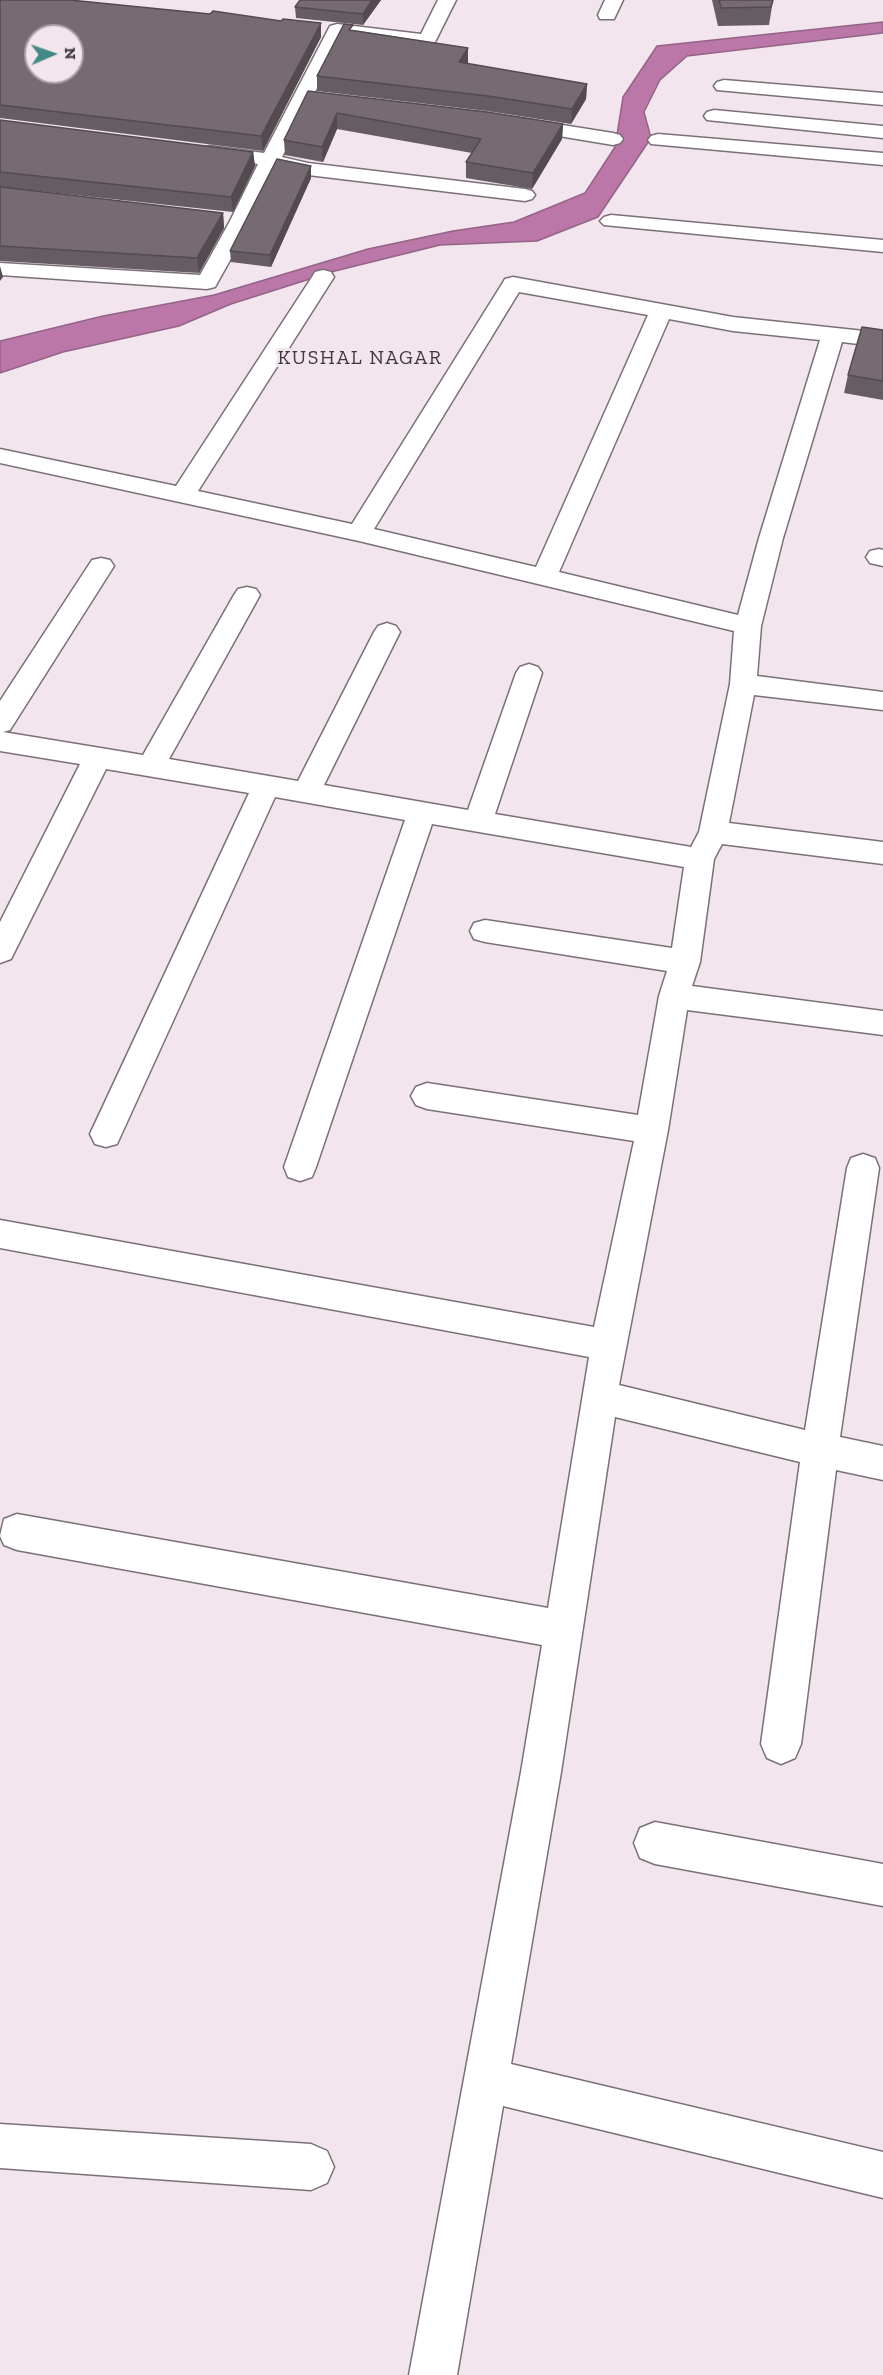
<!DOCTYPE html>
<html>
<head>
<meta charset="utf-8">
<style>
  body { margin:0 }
  #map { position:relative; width:883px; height:2375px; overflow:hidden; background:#f2e5ee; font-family:"Zilla Slab",serif }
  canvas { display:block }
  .north { position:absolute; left:24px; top:24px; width:60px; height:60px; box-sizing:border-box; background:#f2e5ee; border:2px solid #a99fa6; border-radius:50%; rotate:88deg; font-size:16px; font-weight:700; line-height:24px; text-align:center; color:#3c373b }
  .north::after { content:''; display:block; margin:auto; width:21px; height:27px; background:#448a84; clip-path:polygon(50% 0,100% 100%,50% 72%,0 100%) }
</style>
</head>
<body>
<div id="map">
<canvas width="883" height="2375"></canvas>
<div class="north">N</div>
</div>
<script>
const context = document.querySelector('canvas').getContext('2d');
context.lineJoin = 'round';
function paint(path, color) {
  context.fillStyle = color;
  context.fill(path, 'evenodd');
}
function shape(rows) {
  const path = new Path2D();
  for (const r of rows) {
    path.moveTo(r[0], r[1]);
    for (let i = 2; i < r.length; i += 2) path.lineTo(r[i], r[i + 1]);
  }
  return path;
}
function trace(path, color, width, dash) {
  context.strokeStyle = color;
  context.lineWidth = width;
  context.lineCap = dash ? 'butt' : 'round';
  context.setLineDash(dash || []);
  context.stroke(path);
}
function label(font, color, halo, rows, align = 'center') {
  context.font = font + ' "Zilla Slab",serif';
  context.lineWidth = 6;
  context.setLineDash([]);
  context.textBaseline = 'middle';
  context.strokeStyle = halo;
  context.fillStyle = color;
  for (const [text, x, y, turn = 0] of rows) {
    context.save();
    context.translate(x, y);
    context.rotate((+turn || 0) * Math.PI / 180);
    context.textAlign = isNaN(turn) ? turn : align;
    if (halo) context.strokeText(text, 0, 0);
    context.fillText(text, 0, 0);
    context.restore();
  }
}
const water = shape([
  [883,22,883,33,687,56,660,80,644,112,651,138,598,217,537,241,440,245,335,271,231,304,179,326,63,352,0,373,0,341,103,316,214,295,368,249,453,231,514,222,585,193,615,147,623,97,657,46,883,22]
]);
paint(water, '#ba77a7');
trace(water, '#946487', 1.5);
const service = shape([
  [0,2124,311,2144,327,2151,334,2167,327,2183,311,2190,0,2168,0,2124]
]);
const minor = shape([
  [438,0,456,0,434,44,427,46,343,37,282,157,308,163,525,189,532,191,535,195,532,199,525,201,308,175,277,168,252,221,215,287,207,289,0,275,0,263,200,275,230,221,258,164,203,156,200,152,203,148,210,146,264,153,330,26,337,24,421,34,438,0],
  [605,0,623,0,614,19,600,19,598,15,605,0],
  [724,80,883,93,883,105,717,90,714,86,717,82,724,80],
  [714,110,883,126,883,138,707,120,704,116,707,112,714,110],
  [518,118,613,133,620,135,623,139,620,143,613,145,511,128,508,124,511,120,518,118],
  [658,134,883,153,883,165,651,144,648,140,651,136,658,134],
  [611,215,883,240,883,252,604,225,600,221,604,217,611,215],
  [323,270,331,272,334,277,198,491,352,524,502,284,505,279,513,277,733,317,883,333,883,347,842,342,783,538,761,626,757,676,883,692,883,710,754,695,729,823,883,842,883,864,722,844,714,859,700,962,692,986,883,1011,883,1035,687,1010,668,1130,619,1385,805,1430,847,1168,851,1158,863,1154,875,1158,879,1168,840,1437,883,1446,883,1480,836,1470,801,1744,795,1758,781,1764,767,1758,761,1744,800,1462,615,1417,561,1772,511,2064,883,2152,883,2198,503,2106,457,2375,409,2375,521,1772,542,1645,17,1550,4,1545,0,1536,4,1519,17,1514,548,1608,589,1357,0,1248,0,1220,594,1327,634,1141,427,1109,416,1105,411,1096,416,1087,427,1083,638,1115,659,996,667,971,485,942,474,939,470,931,474,923,485,920,672,948,684,867,432,824,316,1167,312,1177,300,1181,288,1177,284,1167,405,820,275,797,117,1144,106,1147,95,1144,90,1134,249,793,106,769,11,959,0,963,0,922,80,764,0,751,0,701,92,560,101,558,110,560,114,566,10,730,3,732,143,755,234,595,238,589,247,587,256,589,260,595,169,759,298,781,374,632,378,626,387,623,396,626,400,632,324,785,468,810,516,673,520,667,529,664,538,667,542,673,495,814,691,847,699,832,730,684,734,631,359,541,0,463,0,449,176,486,312,277,315,272,323,270],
  [519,292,648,315,536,567,374,529,519,292],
  [669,319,733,331,820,340,759,538,738,615,559,572,669,319],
  [879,549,883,550,883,566,870,563,866,557,870,551,879,549],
  [655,1822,883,1864,883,1906,655,1864,640,1858,634,1843,640,1828,655,1822]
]);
trace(service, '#7b7077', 3);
trace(minor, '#7b7077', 3);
paint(service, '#fff');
paint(minor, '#fff');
paint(shape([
  [0,0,281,21,321,37,263,151,0,118],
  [381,0,363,25,296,18,295,7],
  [712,0,773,0,769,25,718,26],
  [353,30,468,48,467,64,587,84,586,99,571,124,487,111,317,91,317,76],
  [308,91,563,124,562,139,532,189,466,178,466,162,472,153,337,129,323,162,285,155,284,140],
  [0,120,253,152,255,166,233,212,1,187,223,213,224,228,199,273,0,261],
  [311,166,311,178,271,267,231,262,230,251],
  [883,330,883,400,844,393,848,375]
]), '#665c63');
paint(shape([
  [372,0,381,0,363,25,363,14],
  [321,23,321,37,263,151,261,136],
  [468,48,468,63,459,77,459,62],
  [587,84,586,99,571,124,572,109],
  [337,113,337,129,323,162,322,147],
  [563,124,562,139,532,189,533,173],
  [253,152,255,166,233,212,231,197],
  [311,166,311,178,271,267,270,255],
  [223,213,224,228,199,273,197,258],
  [0,266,3,277,0,281]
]), '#534b50');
const building = shape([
  [0,0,70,0,210,14,213,11,281,21,283,19,321,23,261,136,0,105,0,0],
  [36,36,72,36,72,72,36,72,36,36],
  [300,0,372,0,363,14,295,7,300,0],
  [719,0,773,0,771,7,721,8,719,0],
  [344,24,353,25,349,30,468,48,459,62,587,84,572,109,488,96,317,76,344,24],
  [308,91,487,112,563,124,533,173,466,162,481,139,337,113,322,147,284,140,308,91],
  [0,120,253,152,231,197,0,172,0,120],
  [277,159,311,166,270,255,230,251,277,159],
  [0,186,1,187,223,213,197,258,0,246,0,186],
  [862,327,883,330,883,381,848,375,862,327]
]);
paint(building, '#776b73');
trace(building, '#534b50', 1.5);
context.letterSpacing = '1.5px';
label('20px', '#41373d', '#f2e5ee', [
  ["KUSHAL NAGAR",360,358]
]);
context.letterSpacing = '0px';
</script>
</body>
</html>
